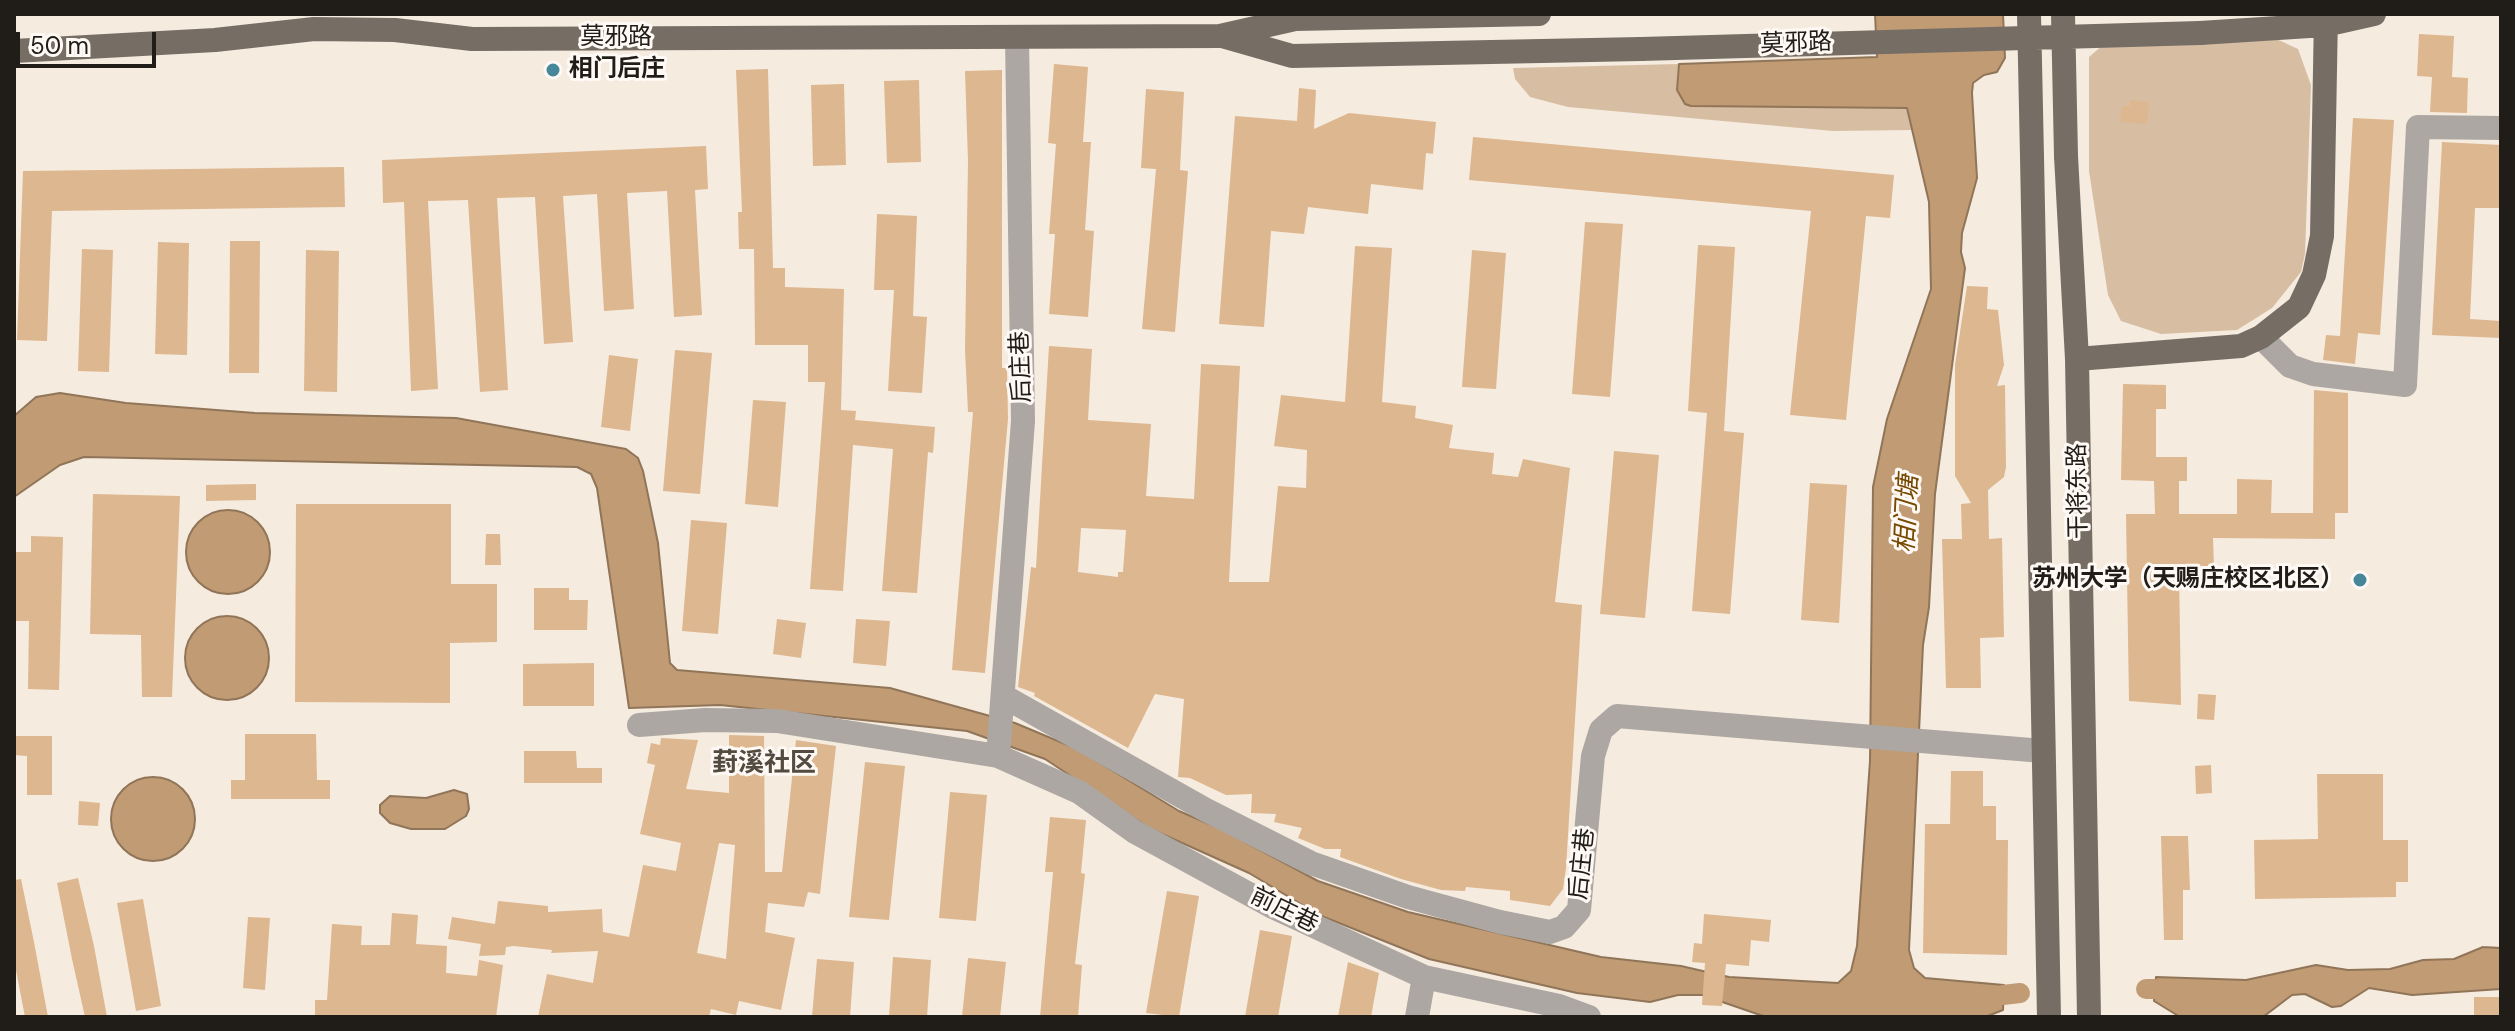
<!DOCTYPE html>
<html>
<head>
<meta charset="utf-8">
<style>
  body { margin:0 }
  #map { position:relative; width:2515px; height:1031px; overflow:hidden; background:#f6ebdf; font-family:"DM Sans",sans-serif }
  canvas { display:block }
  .frame { position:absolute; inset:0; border:16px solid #201c17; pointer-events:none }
  .scale { position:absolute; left:16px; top:32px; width:140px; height:36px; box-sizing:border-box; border:4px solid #201c17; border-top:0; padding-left:10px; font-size:24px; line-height:28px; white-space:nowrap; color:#201c17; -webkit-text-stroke:6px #fef9f4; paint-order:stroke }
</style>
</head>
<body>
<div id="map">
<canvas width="2515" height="1031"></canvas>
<div class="frame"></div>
<div class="scale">50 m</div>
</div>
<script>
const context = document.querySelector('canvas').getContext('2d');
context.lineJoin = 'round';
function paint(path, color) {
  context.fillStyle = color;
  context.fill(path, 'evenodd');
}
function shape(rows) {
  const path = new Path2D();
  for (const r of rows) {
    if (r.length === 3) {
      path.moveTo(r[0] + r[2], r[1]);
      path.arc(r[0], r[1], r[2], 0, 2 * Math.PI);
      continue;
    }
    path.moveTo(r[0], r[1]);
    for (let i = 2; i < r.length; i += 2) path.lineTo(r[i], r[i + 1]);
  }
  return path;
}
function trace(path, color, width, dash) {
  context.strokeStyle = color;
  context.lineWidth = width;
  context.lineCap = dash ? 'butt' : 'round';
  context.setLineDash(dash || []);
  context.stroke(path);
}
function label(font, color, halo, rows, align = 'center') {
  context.font = font + ' "DM Sans","Noto Sans SC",sans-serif';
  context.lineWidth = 6;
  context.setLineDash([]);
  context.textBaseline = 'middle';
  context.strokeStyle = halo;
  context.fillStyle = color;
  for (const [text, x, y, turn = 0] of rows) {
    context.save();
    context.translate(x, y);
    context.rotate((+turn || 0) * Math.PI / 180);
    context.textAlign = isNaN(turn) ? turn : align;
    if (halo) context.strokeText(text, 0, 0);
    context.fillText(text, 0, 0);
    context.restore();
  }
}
paint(shape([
  [2270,36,2298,49,2311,85,2305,254,2301,272,2272,308,2237,330,2161,334,2121,321,2108,295,2089,171,2089,57,2103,45],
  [1679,64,1677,80,1691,106,1901,105,1907,108,1913,130,1833,131,1568,107,1530,97,1515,79,1513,68]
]), '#d7bea3');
const water = shape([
  [1875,14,2003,14,2005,58,1997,72,1984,75,1973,83,1972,93,1977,178,1962,233,1961,252,1965,268,1935,494,1929,607,1923,645,1909,950,1914,968,1925,978,2004,985,2003,1010,1985,1017,1766,1017,1702,995,1678,995,1650,1002,1577,993,1429,959,1319,915,1249,873,1151,829,1045,759,967,731,720,705,629,708,597,488,591,474,577,467,84,457,60,465,14,497,14,416,36,397,60,393,126,403,255,413,456,418,626,449,638,458,643,471,658,543,670,663,677,670,890,688,1015,723,1077,749,1179,811,1223,830,1318,881,1408,912,1601,957,1681,966,1729,977,1838,983,1851,971,1857,946,1870,761,1873,487,1887,419,1931,289,1929,202,1907,108,1691,106,1685,104,1677,90,1679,64,1877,57,1875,14],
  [228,552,42],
  [227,658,42],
  [153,819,42],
  [454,790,467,794,469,809,466,816,445,829,411,829,390,823,380,813,380,805,390,796,426,798,454,790],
  [2483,947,2501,948,2501,989,2412,995,2369,988,2341,1006,2332,1007,2305,994,2292,995,2263,1017,2180,1017,2154,1001,2156,977,2246,980,2316,965,2348,970,2390,969,2423,960,2454,959,2483,947]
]);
paint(water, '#c09b74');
trace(water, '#907558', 2);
trace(shape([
  [2146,989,2155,989],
  [2003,995,2020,993]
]), '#c09b74', 20);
paint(shape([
  [2419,34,2454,36,2452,77,2468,78,2467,113,2430,112,2432,77,2417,76],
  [1054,64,1088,67,1083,142,1091,142,1085,230,1094,231,1088,317,1049,314,1055,234,1049,234,1056,144,1048,143],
  [768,69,773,268,785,268,785,287,844,289,841,410,856,411,855,420,935,427,933,453,928,452,917,593,882,591,893,449,853,445,843,591,810,589,825,382,808,382,808,345,755,345,754,249,739,249,738,212,742,212,736,70],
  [1002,70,1002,368,1007,368,1008,419,985,673,952,670,973,412,968,412,965,350,968,161,965,71],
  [919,80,921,162,887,163,884,81],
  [844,84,846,165,813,166,811,85],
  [1299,88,1316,90,1314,129,1349,113,1436,122,1433,154,1426,153,1423,190,1371,184,1368,214,1308,207,1304,234,1271,231,1264,327,1219,324,1235,116,1297,121],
  [1146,89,1184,92,1180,170,1188,171,1175,332,1142,329,1156,169,1141,168],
  [2130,100,2149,102,2147,124,2120,122,2122,106,2130,106],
  [2353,118,2394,120,2380,335,2358,333,2355,364,2323,360,2326,335,2340,336],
  [1473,137,1894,175,1890,218,1866,216,1846,420,1790,415,1811,211,1469,180],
  [2442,142,2501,145,2501,208,2475,208,2470,319,2501,321,2501,338,2432,335],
  [706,146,708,189,695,190,702,315,674,317,667,191,627,193,634,309,604,311,597,194,563,196,573,342,544,344,535,197,497,198,508,390,480,392,468,200,428,201,438,389,411,391,404,202,383,203,382,160],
  [344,167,345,207,52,211,47,341,17,340,23,171],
  [877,214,917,216,913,316,927,317,922,393,888,391,894,290,874,290],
  [1585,222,1623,224,1610,397,1572,394],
  [230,241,260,241,259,373,229,373],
  [158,242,189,243,187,355,155,354],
  [1698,245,1735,247,1724,431,1744,433,1730,614,1692,611,1707,413,1688,411],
  [1355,246,1392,248,1382,402,1416,406,1415,418,1453,425,1449,448,1494,453,1492,474,1518,477,1523,459,1570,468,1555,602,1582,605,1566,868,1563,889,1550,906,1510,900,1510,891,1466,887,1465,891,1441,890,1401,879,1340,857,1341,849,1325,849,1298,838,1302,828,1274,822,1276,814,1251,813,1252,794,1226,795,1190,778,1178,777,1184,699,1155,694,1128,748,1034,696,1035,693,1018,687,1031,567,1036,568,1049,346,1092,349,1088,420,1151,424,1146,496,1194,499,1201,364,1240,366,1229,582,1269,582,1278,486,1306,488,1307,450,1274,446,1281,395,1345,402],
  [1081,528,1126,530,1123,572,1118,572,1118,577,1078,572],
  [82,249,113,250,109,372,78,371],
  [306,250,339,251,337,392,304,391],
  [1472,250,1506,253,1496,389,1462,387],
  [1967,286,1988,287,1987,309,1998,310,2004,365,1997,386,2005,385,2006,467,2004,477,1988,490,1989,539,2002,538,2004,637,1980,638,1981,688,1946,688,1942,539,1962,539,1961,504,1971,503,1955,476,1955,365],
  [675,350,712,353,700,494,663,491],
  [609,355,638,359,630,431,601,427],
  [2123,384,2166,385,2166,409,2156,409,2156,457,2187,457,2187,481,2179,481,2179,514,2237,514,2237,479,2272,480,2271,513,2313,513,2314,390,2348,393,2348,513,2335,513,2335,539,2213,538,2214,568,2179,568,2181,705,2129,701,2126,514,2155,514,2154,481,2121,480],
  [753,400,786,402,778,507,745,504],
  [1614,451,1659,455,1645,618,1600,614],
  [1810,483,1847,485,1839,623,1801,620],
  [256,484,256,500,206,501,206,485],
  [93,494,180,496,172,697,142,697,141,635,90,634],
  [296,504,451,504,451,584,497,584,497,642,450,643,450,703,295,702],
  [691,520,727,523,718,634,682,631],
  [486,534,500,534,501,565,485,565],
  [31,536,63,537,59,690,28,689,29,621,14,621,14,552,31,552],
  [534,588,569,588,569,600,588,600,587,630,534,630],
  [777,619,806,623,801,658,773,654],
  [856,619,890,621,886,666,853,663],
  [594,663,594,706,523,706,523,664],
  [2198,694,2216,695,2214,720,2197,719],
  [245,734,316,734,317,780,330,780,330,799,231,799,231,780,245,780],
  [729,735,764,736,765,872,782,872,796,740,836,746,820,894,808,892,804,907,768,903,765,932,795,938,781,1010,739,1001,736,1015,711,1009,709,1017,538,1017,547,974,593,983,598,951,551,953,552,950,514,946,506,947,505,955,479,956,481,944,448,939,452,917,495,924,498,901,548,906,548,912,602,909,603,932,629,937,643,865,676,871,681,843,640,834,655,765,647,763,651,743,660,745,661,738,698,740,686,789,729,793],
  [719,843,735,845,726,959,697,953],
  [14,736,52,736,52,795,27,795,27,756,14,755],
  [524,751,576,751,577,768,602,768,602,783,524,783],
  [865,762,905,766,889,920,849,917],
  [2211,765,2212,793,2196,794,2195,766],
  [1951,771,1983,771,1983,806,1996,806,1996,840,2008,840,2007,955,1923,953,1925,824,1950,824],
  [2317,774,2383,774,2383,840,2408,840,2408,882,2396,882,2396,897,2255,899,2254,840,2318,839],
  [950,792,987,795,976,921,939,918],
  [79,801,100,803,98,826,78,825],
  [1050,817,1086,820,1081,873,1085,874,1075,964,1082,965,1078,1017,1040,1017,1053,872,1045,872],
  [2161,836,2188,836,2190,890,2183,890,2183,940,2164,940],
  [78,878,94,946,107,1017,85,1017,72,959,57,883],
  [21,879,34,942,48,1017,25,1017,14,960,14,880],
  [1167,891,1199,896,1179,1017,1146,1013],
  [143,899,161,1006,136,1011,117,903],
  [392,913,418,915,416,944,447,946,446,973,477,976,479,960,503,965,496,1017,315,1017,315,1000,327,1000,332,924,362,926,361,945,390,945],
  [1704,914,1771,920,1769,942,1751,940,1749,966,1726,964,1722,1006,1702,1005,1705,963,1692,962,1694,943,1702,944],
  [248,917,270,918,265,990,243,988],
  [1260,930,1292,936,1278,1017,1245,1017],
  [893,957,931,960,927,1017,889,1017],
  [968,958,1006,962,1000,1017,962,1017],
  [817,959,854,962,850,1017,812,1017],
  [1348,962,1379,973,1371,1017,1338,1017],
  [2474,997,2501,997,2501,1017,2474,1017]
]), '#ddb78f');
trace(shape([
  [2261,337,2290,366,2313,374,2405,385,2418,127,2501,128],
  [1005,697,1206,810,1311,863,1408,897,1500,922,1550,932,1564,927,1579,910,1593,756,1601,730,1617,716,2043,751],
  [639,725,705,720,777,721,998,756,1079,792,1135,832,1271,906,1424,977,1559,1006,1589,1017],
  [998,756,1023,421,1017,37],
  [1417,1017,1424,977]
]), '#aca7a2', 24);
trace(shape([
  [2200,33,2325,25,2374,14],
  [1222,36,1292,56,1641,49],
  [14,51,215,40,314,29,395,30,472,39,1220,36,1295,19,1539,14],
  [2066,156,2077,359,2089,1017],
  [2032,157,2049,1017],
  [2077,359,2241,346,2261,337,2299,307,2314,275,2322,236,2326,14]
]), '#766e65', 24);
trace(shape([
  [2029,14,2032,157],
  [2063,14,2066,156],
  [1641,49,2200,33]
]), '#766e65', 24);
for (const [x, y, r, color] of [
  [553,70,8,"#46879a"],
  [2360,580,8,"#46879a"]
]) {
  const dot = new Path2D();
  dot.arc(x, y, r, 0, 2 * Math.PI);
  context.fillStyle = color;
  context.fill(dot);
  trace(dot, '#fef9f4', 3);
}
label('24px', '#201c17', '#fef9f4', [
  ["莫邪路",616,38],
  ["莫邪路",1796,44,-2],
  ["后庄巷",1022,367,-92],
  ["干将东路",2079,491,-91],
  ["后庄巷",1583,864,-84],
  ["前庄巷",1284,911,26]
]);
label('bold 24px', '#201c17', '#fef9f4', [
  ["相门后庄",569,70],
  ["苏州大学（天赐庄校区北区）",2344,580,"right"]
], 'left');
label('italic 26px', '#774800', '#fef9f4', [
  ["相门塘",1908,514,-87]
]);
label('bold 26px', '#534a40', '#fef9f4', [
  ["葑溪社区",764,764]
]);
</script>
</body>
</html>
